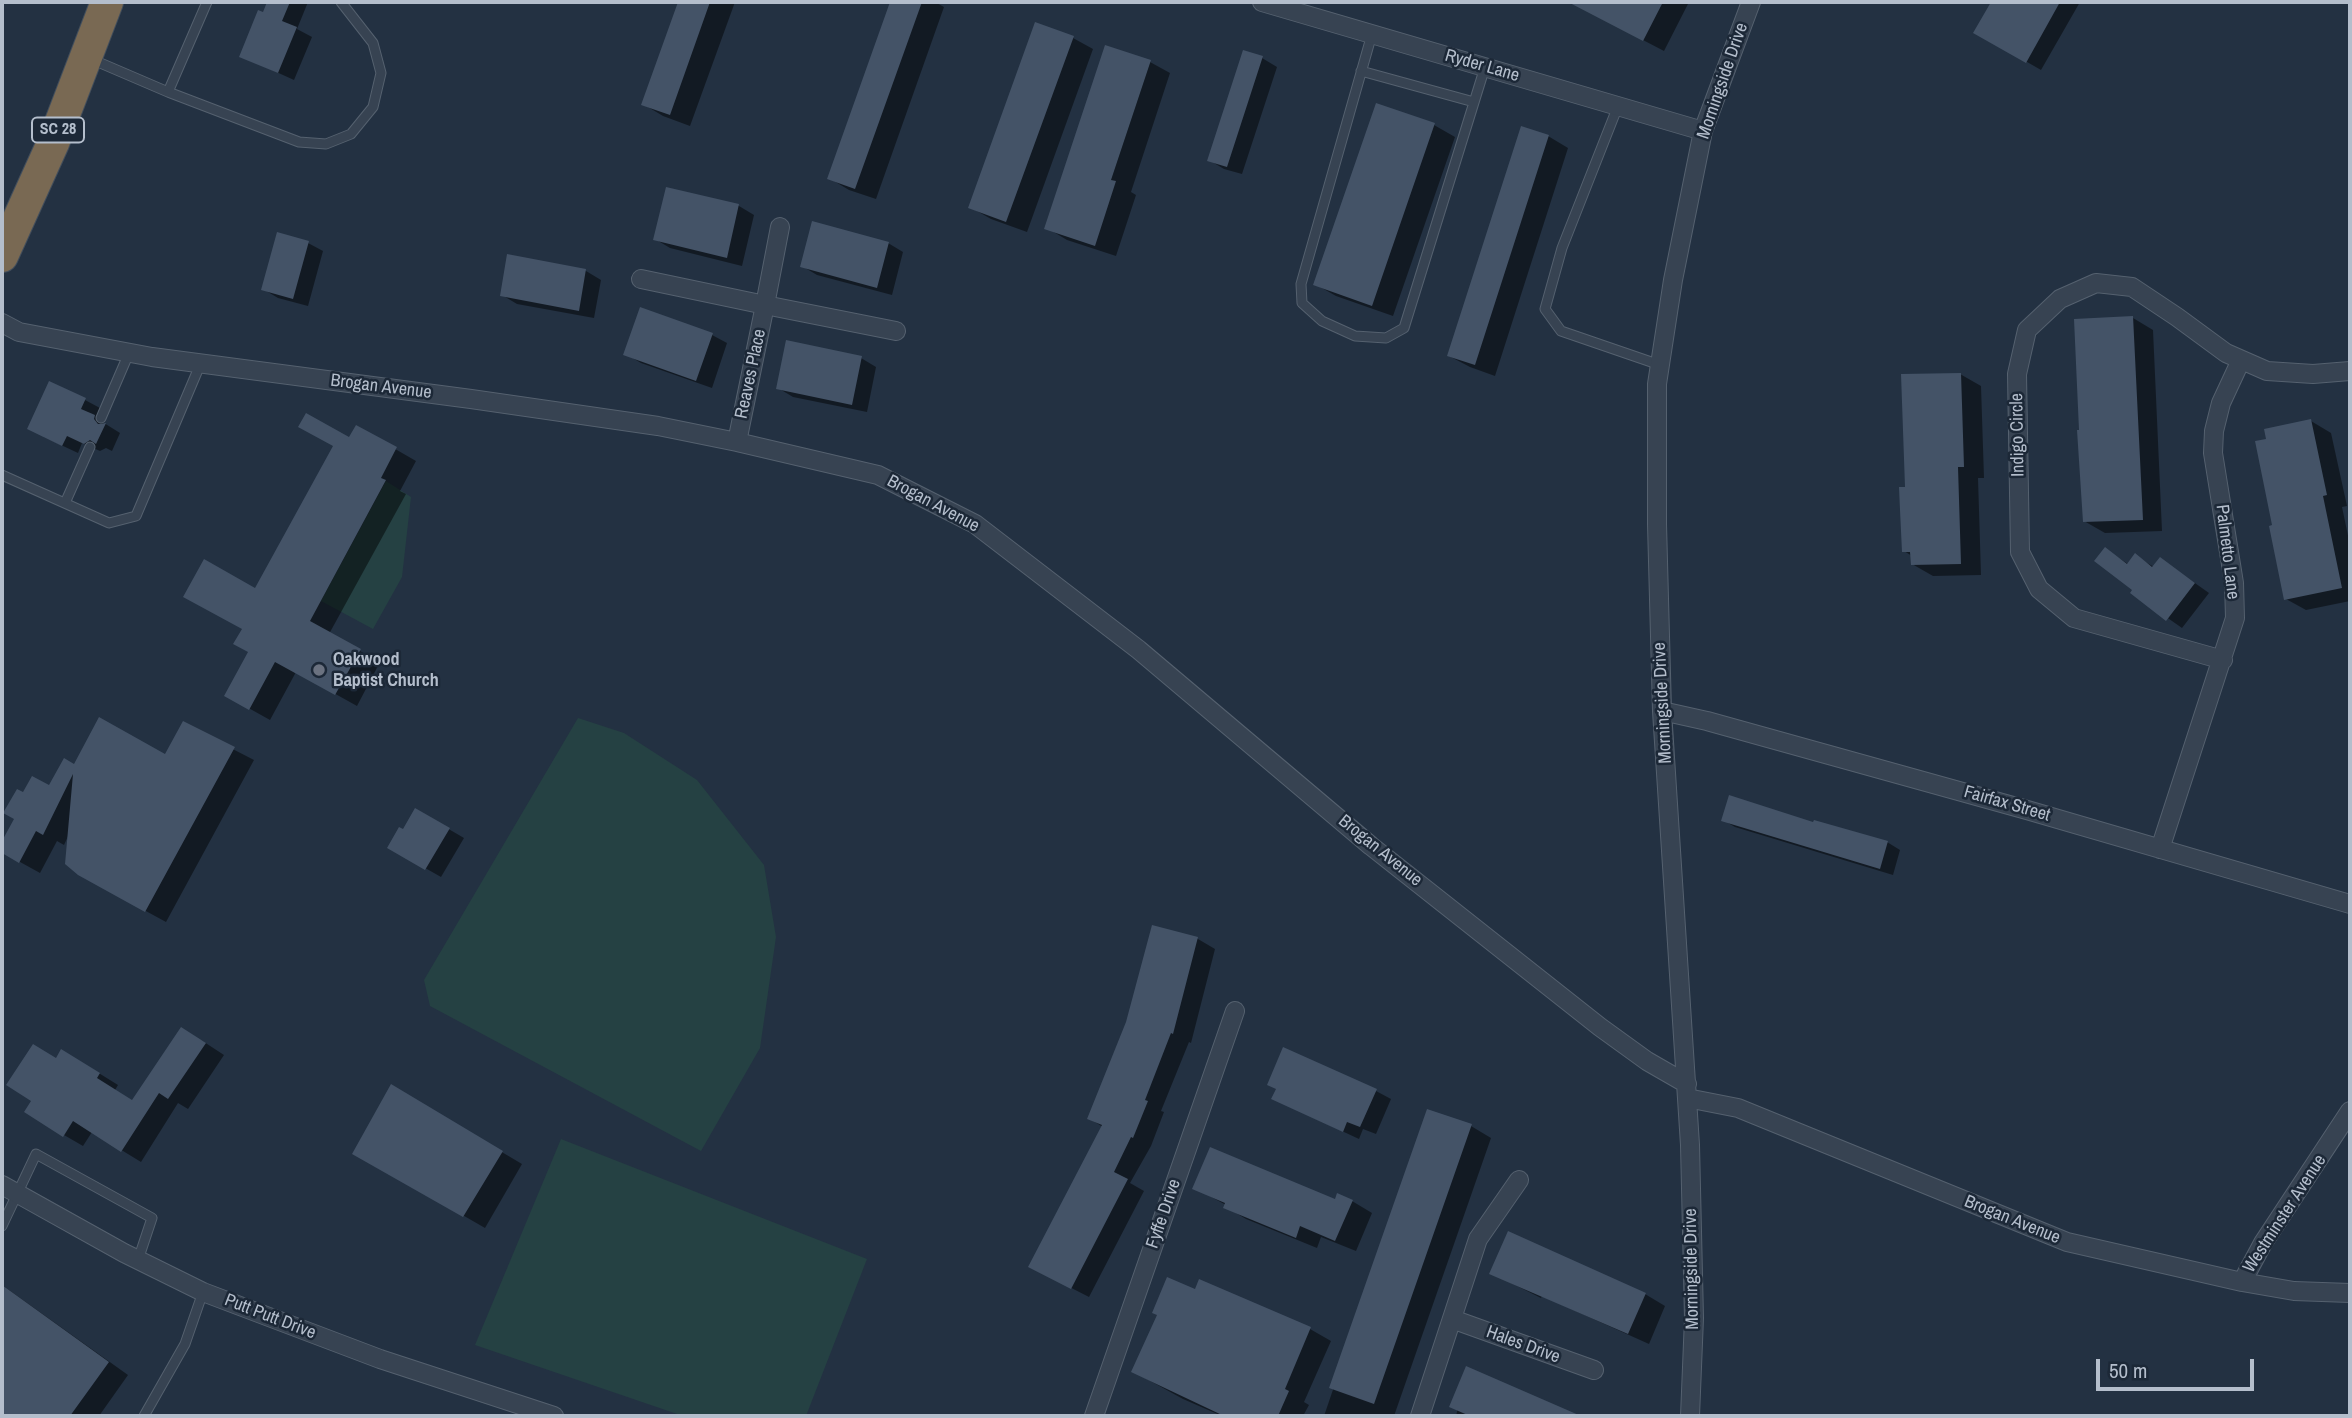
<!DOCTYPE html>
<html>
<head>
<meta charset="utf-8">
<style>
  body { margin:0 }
  #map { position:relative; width:2352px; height:1418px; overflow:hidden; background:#233142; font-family:"Archivo Narrow",sans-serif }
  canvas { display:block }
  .frame { position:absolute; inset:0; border:4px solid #b4becc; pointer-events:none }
  .scale { position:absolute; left:2096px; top:1359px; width:158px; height:32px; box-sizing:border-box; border:4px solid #b4becc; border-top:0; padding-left:9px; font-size:21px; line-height:24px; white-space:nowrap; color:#b4becc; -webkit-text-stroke:5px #1c2837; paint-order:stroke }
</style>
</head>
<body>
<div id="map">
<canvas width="2352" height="1418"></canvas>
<div class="frame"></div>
<div class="scale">50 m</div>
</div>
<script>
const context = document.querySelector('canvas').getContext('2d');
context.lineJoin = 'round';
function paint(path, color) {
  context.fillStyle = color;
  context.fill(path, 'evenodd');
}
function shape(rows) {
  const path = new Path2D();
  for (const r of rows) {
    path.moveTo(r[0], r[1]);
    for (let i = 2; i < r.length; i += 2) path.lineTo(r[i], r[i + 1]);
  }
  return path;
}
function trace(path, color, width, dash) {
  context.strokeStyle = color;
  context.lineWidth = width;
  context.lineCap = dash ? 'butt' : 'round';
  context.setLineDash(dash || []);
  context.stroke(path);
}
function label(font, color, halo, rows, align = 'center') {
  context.font = font + ' "Archivo Narrow",sans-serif';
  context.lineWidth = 5;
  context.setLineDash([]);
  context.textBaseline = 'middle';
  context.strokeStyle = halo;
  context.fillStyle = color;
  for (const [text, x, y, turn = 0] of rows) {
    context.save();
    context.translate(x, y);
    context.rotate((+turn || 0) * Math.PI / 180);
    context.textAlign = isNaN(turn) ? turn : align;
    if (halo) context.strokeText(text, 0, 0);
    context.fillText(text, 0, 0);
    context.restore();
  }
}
paint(shape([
  [386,481,411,497,402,577,373,629,321,601],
  [578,718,624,733,697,780,764,865,776,937,760,1048,701,1151,430,1006,424,980],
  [561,1139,867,1259,806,1416,683,1416,475,1345]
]), '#254143');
paint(shape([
  [269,2,308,2,297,29,312,37,294,80,241,56],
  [680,2,735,2,690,126,663,116,643,104],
  [892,2,935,2,944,7,876,199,849,190,829,178],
  [1576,2,1689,2,1664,51,1595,15,1575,3],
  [1993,2,2080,2,2041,70,1975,32],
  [1073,38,1093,49,1027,232,991,219,970,207],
  [1244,52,1262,58,1277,67,1242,174,1224,169,1209,160],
  [1150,62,1170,73,1131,192,1136,195,1116,256,1067,240,1047,228],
  [1434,125,1455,137,1393,316,1336,296,1315,284],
  [1548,136,1568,148,1495,376,1470,367,1449,356],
  [667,189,739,206,754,215,742,266,670,248,655,239],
  [308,243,323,251,308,306,278,298,263,289],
  [888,243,903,252,892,295,817,275,802,266],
  [586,271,601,280,594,318,517,304,502,295],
  [2133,318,2153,330,2162,531,2105,533,2084,521],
  [712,335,727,343,712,388,641,363,626,354],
  [861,358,876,367,867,412,793,397,778,388],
  [1960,374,1981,386,1984,478,1978,478,1981,575,1933,576,1912,564,1912,556,1904,551,1906,489],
  [85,400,100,408,96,418,120,433,112,451,106,448,100,451,82,443,78,453,44,437],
  [2311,421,2331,433,2347,506,2342,507,2350,545,2350,601,2306,610,2286,599,2275,526],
  [357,427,416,461,400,491,406,494,329,634,380,662,357,706,296,672,270,720,227,696,250,652,244,629,256,590],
  [2105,549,2128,564,2135,556,2154,567,2161,559,2209,593,2182,628,2132,593,2135,590],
  [184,724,254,760,166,922,100,886,69,834,64,845,57,841,40,873,2,852,2,845,16,819,23,795,49,788,75,767,166,756],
  [416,810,464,838,441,877,390,848,404,831],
  [1723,820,1814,824,1887,842,1900,850,1893,875,1735,827],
  [1153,927,1198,939,1215,949,1191,1043,1189,1042,1161,1111,1164,1112,1151,1146,1130,1183,1144,1191,1089,1297,1048,1276,1103,1127,1090,1119,1128,1023],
  [201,1040,224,1055,188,1109,178,1103,141,1162,92,1132,83,1146,64,1135,57,1060,81,1062,118,1085,115,1090,133,1102],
  [392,1087,522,1164,485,1228,355,1153],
  [1278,1089,1376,1091,1391,1099,1376,1134,1363,1129,1359,1139,1273,1099],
  [1428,1111,1471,1126,1491,1138,1394,1416,1324,1416],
  [1195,1188,1336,1202,1352,1201,1372,1213,1356,1251,1321,1237,1317,1248,1246,1219,1226,1207,1226,1205],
  [1491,1273,1645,1294,1665,1306,1649,1344,1542,1296,1541,1298],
  [1200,1282,1310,1329,1331,1341,1304,1402,1309,1405,1303,1416,1222,1416,1183,1399,1134,1372,1196,1292],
  [2,1285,128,1375,99,1416,2,1416],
  [1467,1369,1577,1416,1456,1416]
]), '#0007');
paint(shape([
  [267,2,290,2,282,21,297,27,278,73,239,57,258,10,263,12],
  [678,2,710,2,670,115,641,105],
  [890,2,922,2,855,189,827,179],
  [1568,2,1663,2,1643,41],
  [1991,2,2060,2,2026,63,1973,33],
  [1035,22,1074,36,1006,222,968,208],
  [1105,45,1151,60,1111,180,1116,181,1095,246,1044,229],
  [1243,50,1263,56,1227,167,1207,161],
  [1376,103,1435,123,1372,306,1313,285],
  [1521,126,1549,135,1475,365,1447,356],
  [666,187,739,204,727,258,653,240],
  [812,221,889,242,877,288,800,267],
  [277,232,309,241,293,299,261,290],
  [507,254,586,269,579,311,500,296],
  [640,307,713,333,696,381,623,355],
  [2133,316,2143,520,2083,522,2077,430,2079,430,2074,319],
  [786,340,862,356,852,405,776,389],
  [1961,373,1964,467,1958,467,1961,564,1911,565,1910,552,1902,552,1900,510,1899,487,1905,487,1901,374],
  [49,381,86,398,81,409,95,415,94,419,98,424,106,423,96,444,90,440,84,444,67,436,62,446,27,429],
  [306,413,349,437,356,425,397,447,381,478,386,480,310,621,361,649,335,695,275,662,249,710,224,696,248,652,233,644,242,629,183,597,204,559,255,588,333,446,298,427],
  [2311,419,2327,495,2323,496,2342,588,2284,600,2269,526,2272,525,2255,441,2266,439,2264,429],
  [2105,547,2127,564,2135,553,2152,567,2160,557,2195,583,2166,621,2130,593,2132,590,2094,561],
  [99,717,165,754,183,721,235,747,145,912,78,875,65,864,73,774,43,835,36,831,19,863,2,853,2,841,14,819,3,813,17,789,23,792,32,776,49,785,64,758,74,764],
  [1729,795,1813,822,1814,820,1888,841,1880,869,1721,821],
  [415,808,450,828,425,870,387,848,399,827,403,829],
  [1152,925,1198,937,1173,1034,1171,1033,1145,1100,1148,1101,1133,1138,1131,1137,1114,1172,1128,1179,1071,1289,1028,1267,1102,1125,1087,1119,1126,1022],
  [181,1027,206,1043,168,1099,159,1093,121,1152,73,1121,63,1137,24,1112,31,1101,6,1085,33,1044,56,1058,61,1049,100,1073,97,1078,132,1100],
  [1283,1047,1377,1089,1360,1127,1347,1122,1343,1132,1271,1099,1276,1089,1267,1085],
  [391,1084,503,1151,463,1217,352,1154],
  [1427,1109,1472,1124,1374,1404,1329,1388],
  [1210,1147,1335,1199,1337,1193,1353,1200,1335,1241,1300,1226,1296,1238,1223,1208,1225,1203,1192,1189],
  [1508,1231,1646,1293,1628,1334,1489,1274],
  [1167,1277,1195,1289,1199,1279,1311,1327,1285,1389,1289,1391,1278,1416,1224,1416,1131,1372,1157,1315,1152,1313],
  [2,1285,109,1362,70,1416,2,1416],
  [1466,1366,1581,1416,1470,1416,1449,1407]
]), '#445367');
const lane = shape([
  [1372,34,1301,284,1302,303,1322,321,1355,336,1386,338,1404,328,1485,67],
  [91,59,168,92,299,142,326,144,351,134,373,107,381,73,373,43,341,2],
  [1361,71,1474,102],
  [168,92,207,2],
  [1618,106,1562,248,1545,309,1561,331,1660,365],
  [101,418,129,353],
  [2,475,109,523,136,516,200,365],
  [65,503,90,447],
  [2,1226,36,1154,152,1218,138,1260],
  [144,1416,185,1344,203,1292]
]);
const street = shape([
  [1262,2,1703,131],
  [641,279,765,305,780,227],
  [2,323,19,332,152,357,471,399,658,426,737,442,878,475,975,524,1139,650,1371,846,1600,1027,1647,1061,1687,1084],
  [737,442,765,305,896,331],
  [2223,660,2074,618,2039,589,2020,552,2017,374,2027,330,2060,299,2096,283,2132,287,2177,317,2226,353,2267,371,2313,374,2350,371],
  [1662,711,1707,721,2027,810,2350,904],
  [2160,849,2235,618,2234,583,2213,453,2214,431,2221,403,2241,360],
  [1687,1098,1738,1108,2067,1242,2242,1282,2294,1291,2350,1293],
  [2,1185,124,1253,203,1292,380,1359,554,1416],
  [2242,1282,2263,1243,2350,1111],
  [1452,1319,1594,1370],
  [1094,1416,1235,1011],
  [1420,1416,1478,1239,1519,1180],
  [1690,1416,1694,1318,1690,1145,1662,711,1657,524,1657,384,1673,280,1703,131,1751,2]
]);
const highway = shape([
  [2,256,53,143,107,2]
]);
trace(lane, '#55616f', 11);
trace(street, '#55616f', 20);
trace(highway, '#424e5c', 34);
trace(lane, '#374352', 9);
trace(street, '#374352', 18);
trace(highway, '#796953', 32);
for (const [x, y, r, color] of [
  [319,670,7,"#6b7280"]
]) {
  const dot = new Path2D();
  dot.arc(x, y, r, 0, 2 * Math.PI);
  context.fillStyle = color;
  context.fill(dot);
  trace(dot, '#1c2837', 2.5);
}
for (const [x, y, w] of [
  [58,130,52]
]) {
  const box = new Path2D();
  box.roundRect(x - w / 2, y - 12.5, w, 25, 5);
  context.fillStyle = '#1c2837';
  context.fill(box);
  trace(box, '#b4becc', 2);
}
label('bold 16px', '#b4becc', null, [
  ["SC 28",58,130]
]);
label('18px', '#b4becc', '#1c2837', [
  ["Ryder Lane",1482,66,16],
  ["Morningside Drive",1723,81,-71],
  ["Reaves Place",751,374,-78],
  ["Brogan Avenue",381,387,7],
  ["Indigo Circle",2018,435,-91],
  ["Brogan Avenue",933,504,28],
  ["Palmetto Lane",2227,552,83],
  ["Morningside Drive",1663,703,-93],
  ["Fairfax Street",2007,804,16],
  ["Brogan Avenue",1380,851,39],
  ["Fyffe Drive",1164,1214,-71],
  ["Westminster Avenue",2285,1214,-57],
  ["Brogan Avenue",2012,1220,22],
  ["Morningside Drive",1692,1269,-91],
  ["Putt Putt Drive",270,1317,21],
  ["Hales Drive",1523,1345,20]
]);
label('bold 18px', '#b4becc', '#1c2837', [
  ["Oakwood",333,660],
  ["Baptist Church",333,681]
], 'left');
</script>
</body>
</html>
